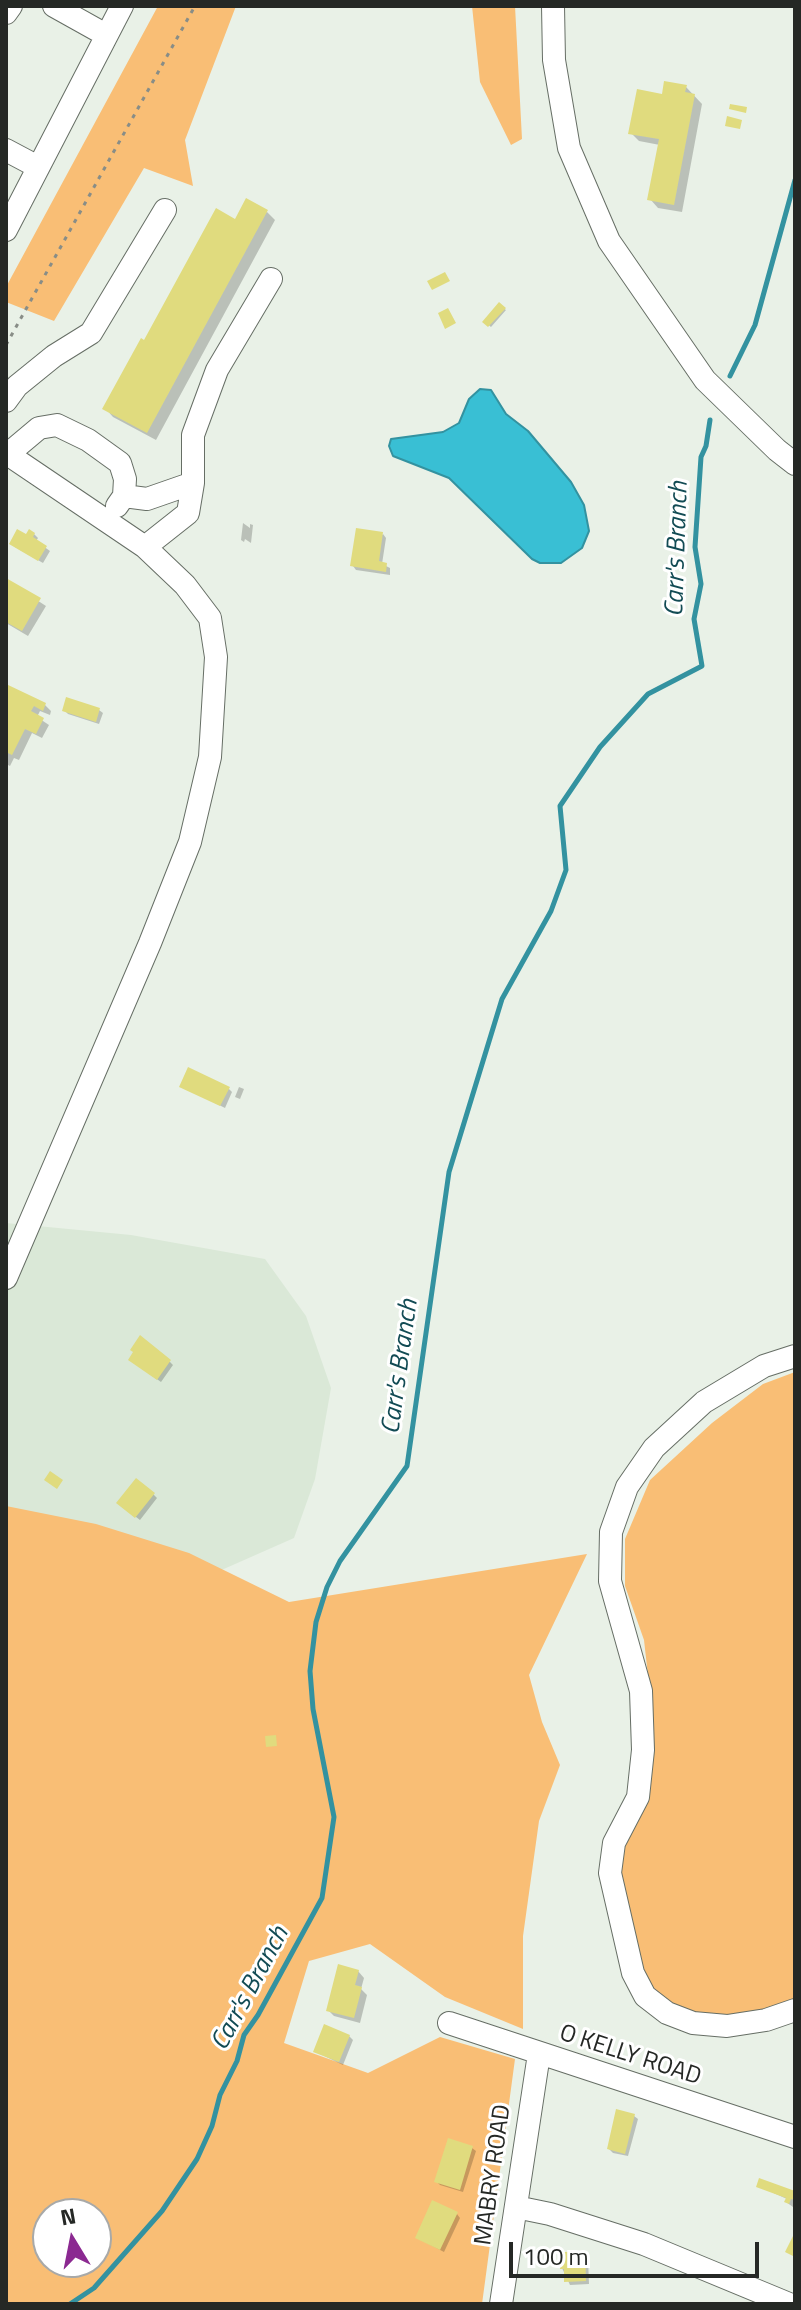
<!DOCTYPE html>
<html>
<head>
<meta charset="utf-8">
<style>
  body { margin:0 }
  #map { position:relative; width:801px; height:2310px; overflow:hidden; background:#e9f1e7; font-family:"Titillium Web",sans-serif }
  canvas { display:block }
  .frame { position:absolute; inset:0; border:8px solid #252825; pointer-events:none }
  .north { position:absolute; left:32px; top:2198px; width:80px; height:80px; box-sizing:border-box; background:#fff; border:2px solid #a8a9a8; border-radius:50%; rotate:350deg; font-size:22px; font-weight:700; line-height:32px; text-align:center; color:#252825 }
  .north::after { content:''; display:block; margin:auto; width:28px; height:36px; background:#8b2991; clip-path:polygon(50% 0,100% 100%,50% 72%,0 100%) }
  .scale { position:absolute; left:509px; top:2242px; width:250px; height:36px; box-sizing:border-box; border:4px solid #252825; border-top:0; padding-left:10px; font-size:24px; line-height:28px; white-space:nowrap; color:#252825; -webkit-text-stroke:6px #fff; paint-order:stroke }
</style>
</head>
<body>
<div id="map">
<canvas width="801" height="2310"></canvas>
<div class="frame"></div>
<div class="north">N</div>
<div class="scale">100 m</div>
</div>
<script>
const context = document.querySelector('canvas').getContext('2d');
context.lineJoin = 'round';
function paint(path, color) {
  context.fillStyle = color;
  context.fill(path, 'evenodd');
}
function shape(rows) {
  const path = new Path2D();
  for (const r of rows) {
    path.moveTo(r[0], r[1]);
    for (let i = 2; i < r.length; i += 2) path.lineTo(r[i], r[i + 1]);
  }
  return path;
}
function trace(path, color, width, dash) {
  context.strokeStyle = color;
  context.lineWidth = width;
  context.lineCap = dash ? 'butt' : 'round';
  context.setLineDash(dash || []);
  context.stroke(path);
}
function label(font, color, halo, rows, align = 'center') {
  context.font = font + ' "Titillium Web",sans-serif';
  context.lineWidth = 6;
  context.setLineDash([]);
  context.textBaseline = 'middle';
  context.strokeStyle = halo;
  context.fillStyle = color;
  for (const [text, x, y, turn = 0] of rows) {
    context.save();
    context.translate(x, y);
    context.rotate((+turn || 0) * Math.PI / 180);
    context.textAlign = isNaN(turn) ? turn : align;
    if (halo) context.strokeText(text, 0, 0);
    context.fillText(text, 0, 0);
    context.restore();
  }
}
paint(shape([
  [6,1223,131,1235,265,1259,306,1316,331,1388,315,1479,294,1538,217,1572,6,1531]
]), '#dae8d7');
paint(shape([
  [158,6,236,6,185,140,193,186,144,168,54,321,6,302,6,287],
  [472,6,515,6,522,139,511,145,480,82],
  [795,1372,795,2002,763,2016,683,2015,649,1990,615,1865,647,1762,653,1720,644,1640,625,1586,625,1539,650,1480,712,1423,763,1384],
  [6,1506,96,1524,189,1553,289,1602,587,1554,529,1675,542,1722,560,1765,539,1821,523,1936,523,2029,445,1997,370,1944,309,1961,284,2043,368,2073,440,2037,515,2059,482,2304,6,2304],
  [48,2214,96,2214,96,2262,48,2262]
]), '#f9be75');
const water = shape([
  [480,389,491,390,506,414,528,431,571,482,584,505,589,531,582,548,561,563,540,563,532,559,449,478,393,456,389,446,391,439,443,432,459,423,469,399,480,389]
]);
paint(water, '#39bfd4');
trace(water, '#3392a0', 2);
paint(shape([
  [629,6,666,6,666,7,631,8],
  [686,87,702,104,682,212,658,208,650,199,660,145,639,141,631,133,663,96],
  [267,212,275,220,156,440,113,417,105,408,144,342,236,221],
  [499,305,506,310,491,327,484,321],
  [243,523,250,528,250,524,253,525,251,543,245,539,244,542,241,540],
  [34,534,38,538,36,541,50,551,43,563,15,547,27,536],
  [383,534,386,538,382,564,390,568,390,575,356,570,353,566],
  [6,580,46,606,28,636,6,623],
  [6,686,45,705,51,711,50,715,40,711,37,717,49,725,42,738,32,733,19,760,14,758,10,766,6,764],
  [64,710,99,710,103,713,99,724,68,714],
  [181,1086,228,1088,232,1092,225,1108],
  [239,1087,244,1089,240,1099,235,1097],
  [170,1362,173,1365,161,1382,134,1363],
  [153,1494,157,1498,140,1520,123,1507],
  [358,1971,364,1978,361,1989,367,1995,360,2023,334,2016,328,2010],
  [349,2036,353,2040,343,2065,316,2052],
  [634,2116,638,2119,628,2156,613,2153,609,2149],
  [472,2148,476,2151,463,2192,440,2185,436,2181],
  [758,2186,795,2194,793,2207,786,2202,787,2199],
  [457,2214,460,2218,444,2252,417,2238],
  [584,2253,588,2257,589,2284,570,2285,562,2268]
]), '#0003');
trace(shape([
  [730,376,755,325,795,180],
  [70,2304,94,2288,162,2211,197,2159,212,2126,220,2095,237,2061,244,2035,258,2015,322,1898,334,1817,313,1709,310,1671,316,1622,327,1587,340,1561,407,1466,449,1172,502,999,551,911,566,870,560,806,600,747,648,694,702,666,694,619,701,584,695,547,701,457,706,446,710,420]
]), '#3392a0', 5);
paint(shape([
  [664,81,687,85,685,92,695,94,674,205,647,200,659,139,628,134,637,89,662,94],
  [730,104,747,107,746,113,729,109],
  [727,116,742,120,740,129,725,126],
  [246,198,268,210,147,433,102,409,141,338,144,340,216,208,235,219],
  [445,272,450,281,432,290,427,281],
  [499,302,506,308,488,327,482,322],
  [448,308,456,323,445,329,438,313],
  [356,528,383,532,379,561,387,563,386,572,350,566],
  [17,529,26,534,29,529,35,533,33,537,47,546,38,561,9,544],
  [6,578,41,598,22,631,6,622],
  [6,684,46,703,43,711,34,706,31,711,44,718,36,734,25,729,12,755,6,752],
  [66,697,100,708,96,722,62,711],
  [188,1067,230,1087,220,1106,179,1087],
  [140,1335,171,1360,157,1380,128,1360,133,1352,130,1350],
  [50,1471,63,1480,57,1489,44,1480],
  [136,1478,155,1493,135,1518,116,1503],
  [276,1735,277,1746,266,1747,265,1736],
  [338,1964,359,1970,355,1985,362,1987,354,2018,326,2011],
  [324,2024,350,2035,339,2062,313,2052],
  [616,2109,635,2114,625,2154,607,2149],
  [448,2138,473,2146,460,2190,434,2182],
  [759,2178,795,2191,795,2200,791,2199,789,2204,784,2202,786,2198,756,2187],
  [432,2200,458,2212,440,2250,415,2238],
  [795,2232,795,2257,785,2252],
  [585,2251,586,2281,564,2282,564,2269,560,2269,560,2260,564,2260,564,2252]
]), '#e0db7e');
const minor = shape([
  [54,6,106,35],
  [553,6,554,60,569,148,609,241,705,380,777,450,795,464],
  [6,13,11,6],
  [6,150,38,167],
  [6,230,122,6],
  [6,401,17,386,54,356,91,333,165,210],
  [6,453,145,547,185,585,210,618,216,657,210,757,190,842,150,943,6,1278],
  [8,454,39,428,57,425,88,440,120,463,125,479,124,496,117,506],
  [124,496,147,499,193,483,193,435,217,370,271,279],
  [145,547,188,513,193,483],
  [795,1356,764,1366,704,1402,654,1448,627,1487,611,1532,610,1581,641,1691,643,1750,638,1797,614,1843,610,1873,633,1973,645,1996,667,2013,693,2023,727,2026,766,2020,795,2010],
  [449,2023,795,2137],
  [516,2207,550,2214,644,2244,789,2304],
  [501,2304,539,2054]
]);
trace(minor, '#666e65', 24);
trace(shape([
  [6,345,195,6]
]), '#888d87', 3, [4, 6]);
trace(minor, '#fff', 22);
label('24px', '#252825', '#fff', [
  ["O KELLY ROAD",630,2056,18],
  ["MABRY ROAD",494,2175,-82]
]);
label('italic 26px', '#124b54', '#fff', [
  ["Carr's Branch",678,549,-88],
  ["Carr's Branch",401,1367,-82],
  ["Carr's Branch",251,1989,-62]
]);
</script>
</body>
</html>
